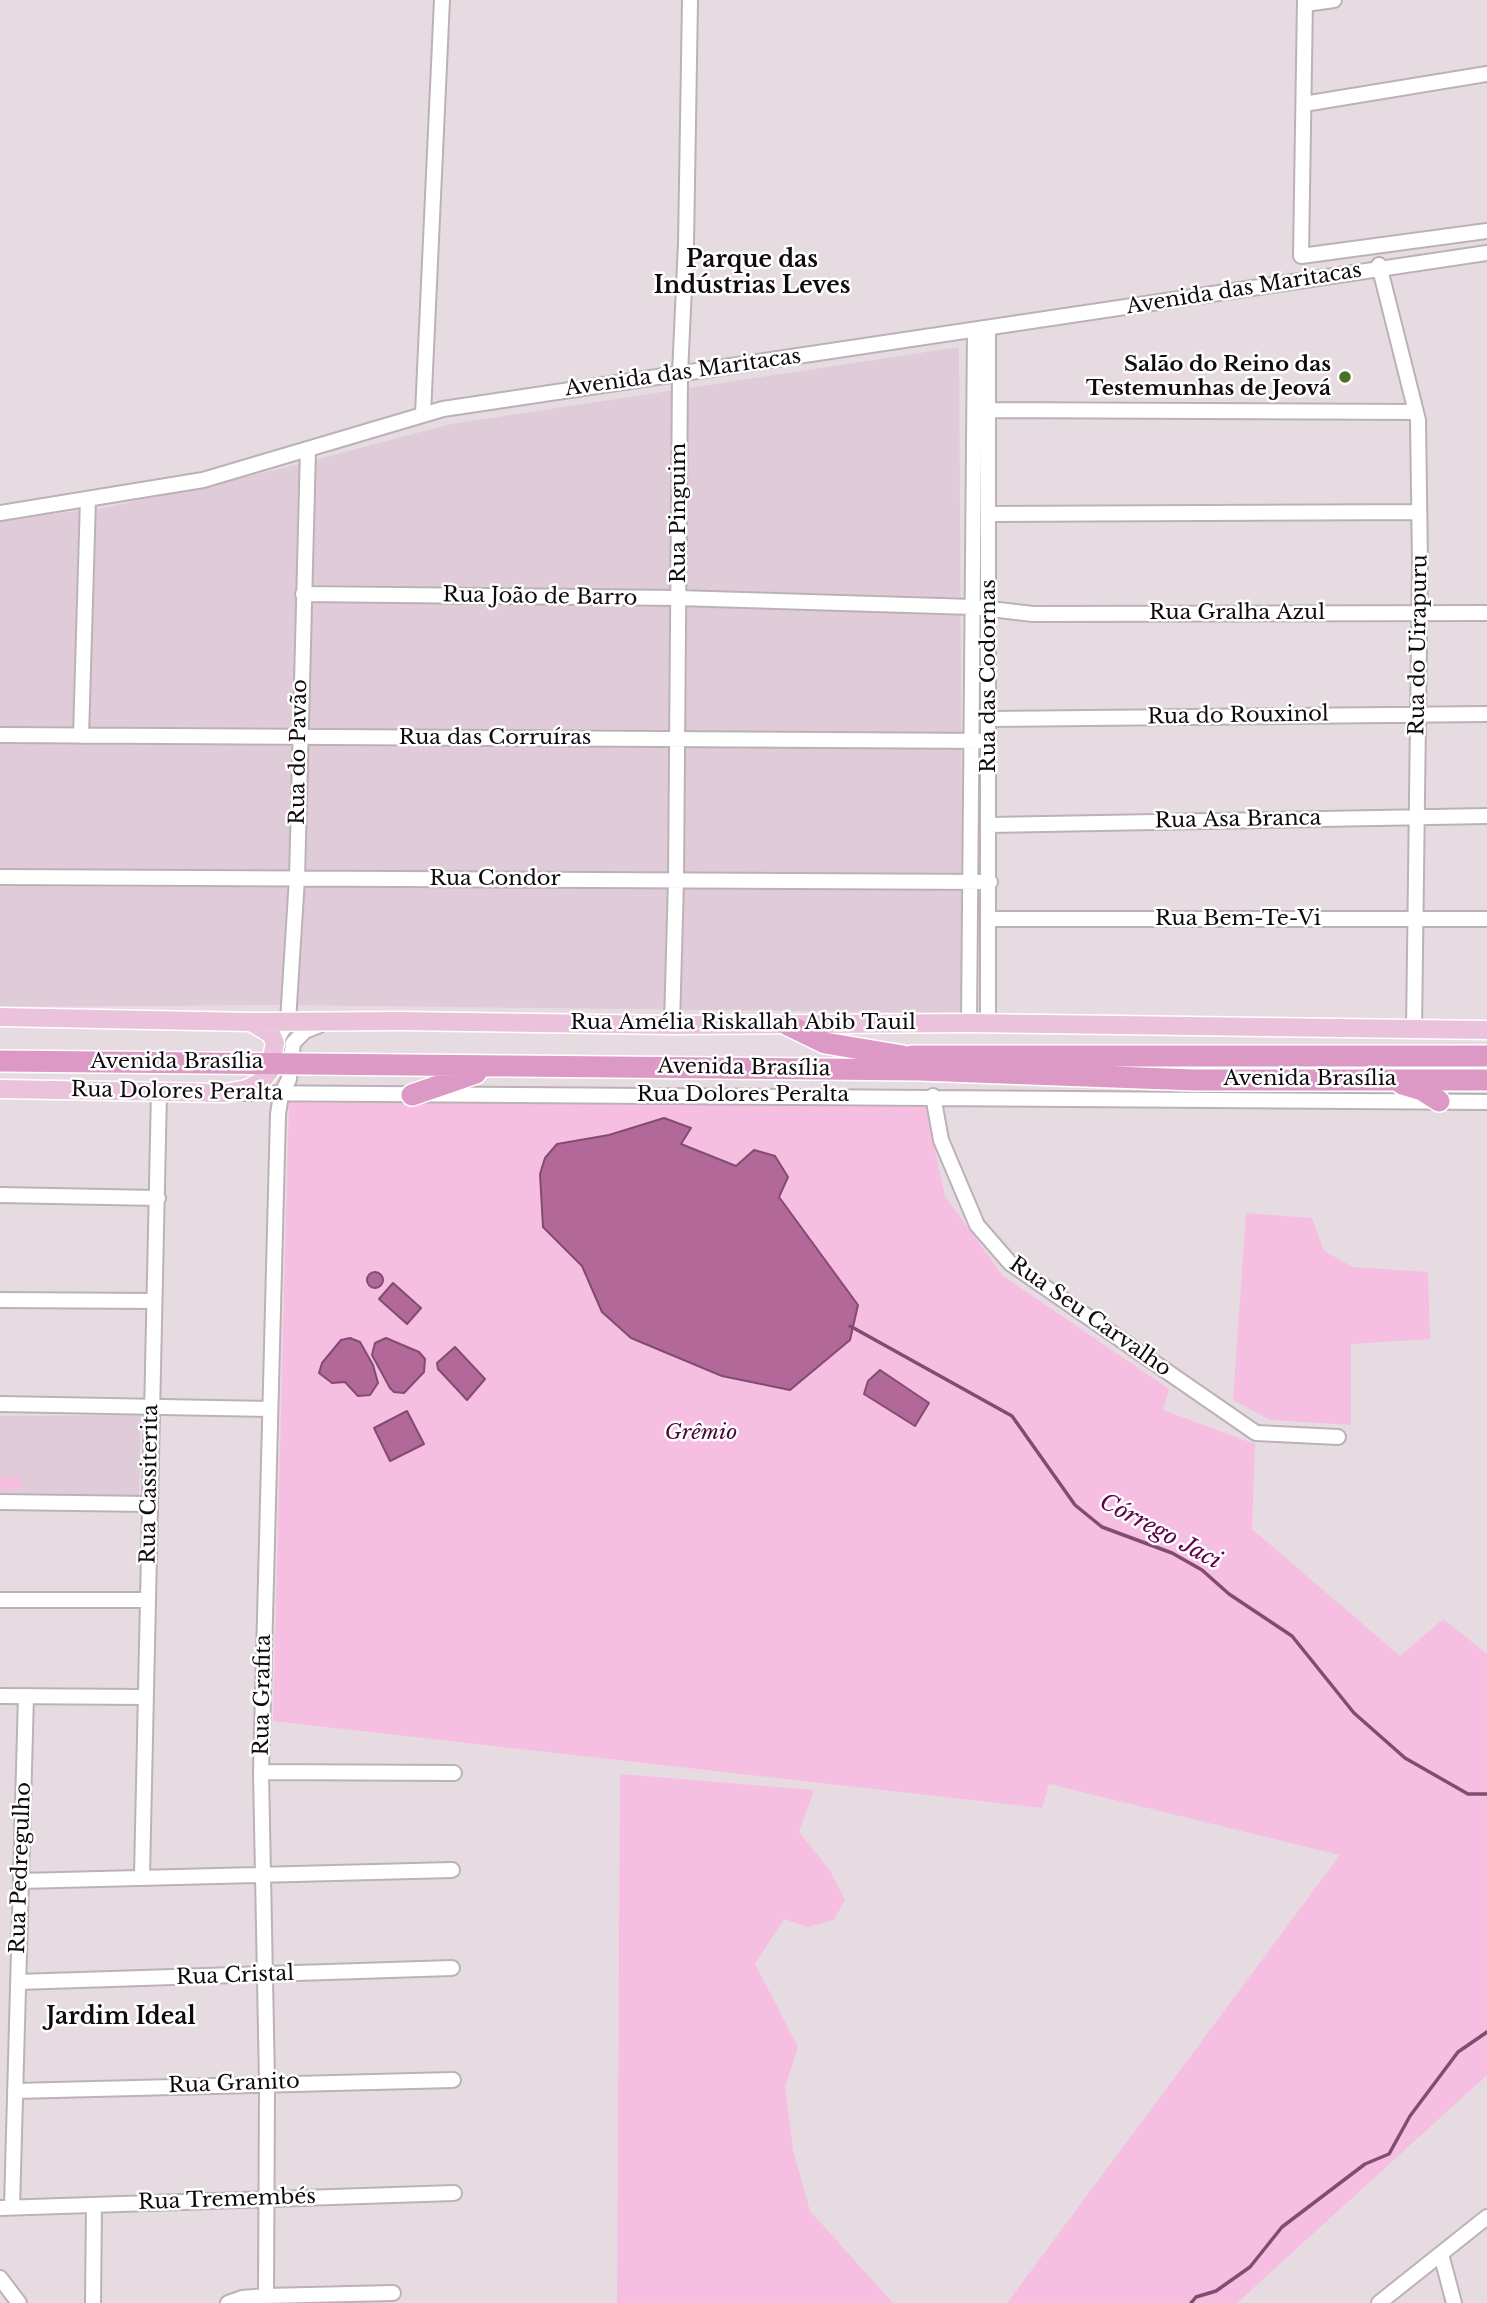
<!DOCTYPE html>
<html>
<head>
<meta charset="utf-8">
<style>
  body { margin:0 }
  canvas { display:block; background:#e7dbe2 }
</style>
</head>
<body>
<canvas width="1487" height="2303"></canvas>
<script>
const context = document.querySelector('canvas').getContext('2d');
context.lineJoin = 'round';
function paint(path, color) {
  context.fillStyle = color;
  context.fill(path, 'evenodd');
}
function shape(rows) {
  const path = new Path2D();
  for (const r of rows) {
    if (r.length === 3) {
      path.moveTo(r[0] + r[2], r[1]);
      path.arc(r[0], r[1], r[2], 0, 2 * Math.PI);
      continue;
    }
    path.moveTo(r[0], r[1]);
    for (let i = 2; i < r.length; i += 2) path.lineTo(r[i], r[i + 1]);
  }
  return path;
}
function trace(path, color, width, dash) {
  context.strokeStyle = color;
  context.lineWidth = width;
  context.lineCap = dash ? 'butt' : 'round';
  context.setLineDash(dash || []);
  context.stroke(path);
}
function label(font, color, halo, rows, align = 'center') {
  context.font = font + ' "Libre Baskerville",serif';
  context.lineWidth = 5;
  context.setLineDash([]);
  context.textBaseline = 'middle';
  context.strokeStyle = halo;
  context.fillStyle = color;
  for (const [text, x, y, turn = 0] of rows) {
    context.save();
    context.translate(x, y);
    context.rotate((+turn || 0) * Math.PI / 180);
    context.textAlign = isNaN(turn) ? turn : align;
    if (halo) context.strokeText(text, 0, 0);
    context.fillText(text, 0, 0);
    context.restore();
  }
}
paint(shape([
  [959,347,963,1013,282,1005,0,1007,0,520,103,508,284,468,451,424],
  [141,1415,139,1496,0,1497,0,1416]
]), '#dfccd8');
paint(shape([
  [289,1099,924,1099,945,1196,1003,1276,1169,1389,1163,1410,1255,1444,1252,1529,1400,1656,1443,1619,1487,1654,1487,2075,1237,2303,1007,2303,1340,1855,1049,1784,1042,1808,273,1721],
  [1246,1213,1312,1218,1324,1251,1353,1267,1428,1272,1430,1339,1351,1344,1351,1425,1270,1420,1233,1400],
  [0,1477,22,1477,22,1490,0,1490],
  [620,1774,814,1790,799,1832,829,1869,845,1900,834,1920,807,1927,784,1919,755,1964,798,2047,785,2087,793,2150,810,2211,893,2303,617,2303]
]), '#f6bee1');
const water = shape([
  [664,1118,691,1128,681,1144,736,1166,754,1150,775,1156,788,1177,779,1197,858,1305,850,1340,790,1390,722,1376,631,1338,602,1312,582,1266,543,1227,540,1174,545,1158,557,1144,609,1135,664,1118],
  [375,1280,8],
  [393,1283,421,1308,407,1324,379,1299,393,1283],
  [350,1338,360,1342,373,1365,378,1383,370,1395,358,1396,345,1382,332,1383,319,1373,322,1363,341,1340,350,1338],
  [386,1338,419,1352,425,1359,424,1372,404,1393,394,1392,390,1388,372,1355,375,1343,386,1338],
  [455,1347,485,1379,467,1400,438,1369,437,1363,455,1347],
  [880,1370,929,1403,915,1426,864,1394,868,1381,880,1370],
  [407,1411,424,1444,390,1461,374,1428,407,1411]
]);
paint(water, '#b2699a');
trace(water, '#814c70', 2);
trace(shape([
  [850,1326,1012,1416,1075,1505,1102,1527,1172,1553,1202,1570,1229,1594,1292,1636,1354,1713,1405,1758,1468,1794,1487,1794],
  [1191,2303,1196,2297,1216,2291,1250,2267,1282,2227,1365,2164,1389,2154,1410,2116,1458,2052,1487,2032]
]), '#814c70', 3.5);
const minor = shape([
  [1305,0,1301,256,1487,231],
  [1305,4,1334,0],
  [1304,104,1487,74],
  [1379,265,1418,420,1420,564,1414,1030],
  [990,410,1416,412],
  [423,414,442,0],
  [0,513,203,480,443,409,1487,253],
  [988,514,1419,512],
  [303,594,678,598,973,607,1033,614,1487,613],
  [989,719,1487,714],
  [0,735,989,741],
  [81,736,88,499],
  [989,825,1487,816],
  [0,877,990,882],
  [990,919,1487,919],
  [969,1023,975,330],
  [988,1023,988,328],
  [672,1025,676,880,680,374,686,244,690,0],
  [275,1043,288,1021,297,878,308,449],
  [237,1093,1487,1102],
  [933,1096,941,1140,977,1225,1010,1263,1256,1433,1338,1437],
  [0,1195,158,1198],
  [0,1300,154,1301],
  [0,1404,270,1409],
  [0,1502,150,1504],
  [0,1600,147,1600],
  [0,1696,145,1697],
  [261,1772,454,1773],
  [142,1876,159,1092],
  [21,1881,452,1870],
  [18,1982,452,1968],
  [15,2091,453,2080],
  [12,2207,26,1696],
  [0,2208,454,2193],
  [1441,2254,1454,2303],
  [0,2278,19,2303],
  [266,2296,267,2083,261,1772,278,1114,281,1095,289,1079,293,1043,305,1031,320,1025],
  [93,2303,94,2205],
  [228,2303,242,2298,266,2296,393,2293],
  [1379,2303,1487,2217]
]);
const major = shape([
  [0,1017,251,1022,401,1021,672,1025,969,1023,1487,1030],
  [0,1089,225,1093,247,1089,262,1081,269,1072,275,1043,271,1034,251,1022]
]);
const highway = shape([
  [788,1025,825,1043,903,1056],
  [912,1056,1487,1056],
  [0,1061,920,1070,1195,1080,1487,1080],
  [1402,1084,1422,1090,1439,1101],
  [412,1095,476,1073]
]);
trace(minor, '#bcb1b7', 18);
trace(major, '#fff', 21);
trace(highway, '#fff', 24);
trace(minor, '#fff', 14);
trace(major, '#ebc2dc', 18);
trace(highway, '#dd99c5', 21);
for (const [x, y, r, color] of [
  [1345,377,7,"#4d6f27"]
]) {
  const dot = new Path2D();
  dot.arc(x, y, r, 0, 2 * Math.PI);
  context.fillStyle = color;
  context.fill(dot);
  trace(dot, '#fff', 2.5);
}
label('21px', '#0e0a0d', '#fff', [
  ["Avenida das Maritacas",1244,289,-9],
  ["Avenida das Maritacas",683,373,-8],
  ["Rua Pinguim",679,513,-90],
  ["Rua João de Barro",540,597,1],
  ["Rua Gralha Azul",1237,613],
  ["Rua do Uirapuru",1419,645,-89],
  ["Rua das Codornas",989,676,-90],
  ["Rua do Rouxinol",1238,716,-1],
  ["Rua das Corruíras",495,738],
  ["Rua do Pavão",299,752,-89],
  ["Rua Asa Branca",1238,820,-1],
  ["Rua Condor",495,879],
  ["Rua Bem-Te-Vi",1238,919],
  ["Rua Amélia Riskallah Abib Tauil",743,1023],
  ["Avenida Brasília",177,1062],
  ["Avenida Brasília",744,1068,1],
  ["Avenida Brasília",1310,1079],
  ["Rua Dolores Peralta",177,1092,1],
  ["Rua Dolores Peralta",743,1095],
  ["Rua Seu Carvalho",1090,1317,35],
  ["Rua Cassiterita",150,1484,-89],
  ["Rua Grafita",263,1695,-89],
  ["Rua Pedregulho",21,1868,-88],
  ["Rua Cristal",235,1976,-2],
  ["Rua Granito",234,2084,-2],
  ["Rua Tremembés",227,2200,-2]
]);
label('bold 21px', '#0e0a0d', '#fff', [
  ["Salão do Reino das",1331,365],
  ["Testemunhas de Jeová",1331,389]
], 'right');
label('italic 21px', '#4c083b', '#fff', [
  ["Grêmio",701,1433]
]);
label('bold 23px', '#0e0a0d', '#fff', [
  ["Parque das",752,261],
  ["Indústrias Leves",752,287],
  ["Jardim Ideal",121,2018]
]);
label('italic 23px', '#61024b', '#fff', [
  ["Córrego Jaci",1160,1532,28]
]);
</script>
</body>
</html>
